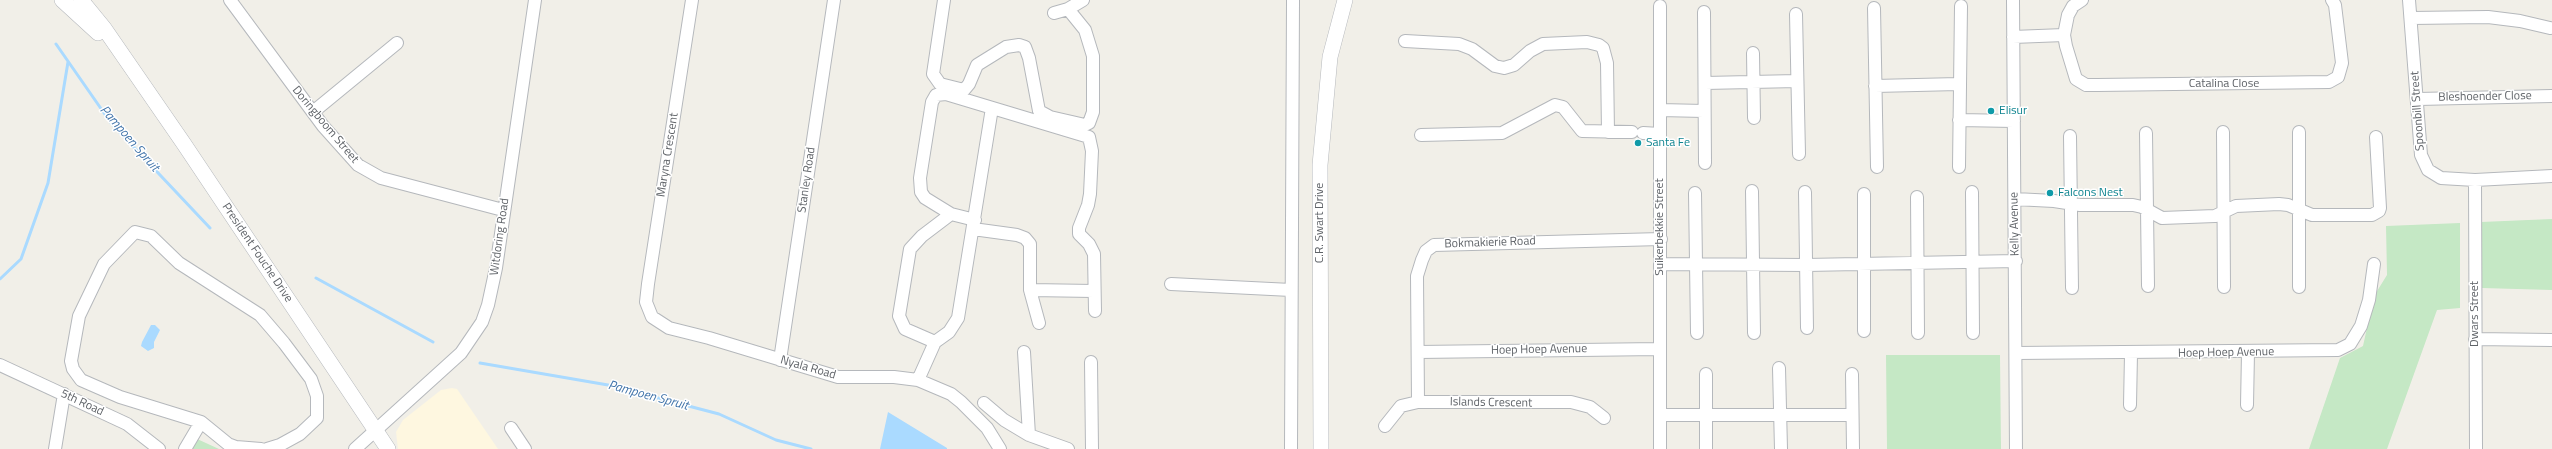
<!DOCTYPE html>
<html>
<head>
<meta charset="utf-8">
<style>
  body { margin:0 }
  canvas { display:block; background:#f1efe8 }
</style>
</head>
<body>
<canvas width="2552" height="449"></canvas>
<script>
const context = document.querySelector('canvas').getContext('2d');
context.lineJoin = 'round';
function paint(path, color) {
  context.fillStyle = color;
  context.fill(path, 'evenodd');
}
function shape(rows) {
  const path = new Path2D();
  for (const r of rows) {
    path.moveTo(r[0], r[1]);
    for (let i = 2; i < r.length; i += 2) path.lineTo(r[i], r[i + 1]);
  }
  return path;
}
function trace(path, color, width, dash) {
  context.strokeStyle = color;
  context.lineWidth = width;
  context.lineCap = dash ? 'butt' : 'round';
  context.setLineDash(dash || []);
  context.stroke(path);
}
function label(font, color, halo, rows, align = 'center') {
  context.font = font + ' "Titillium Web",sans-serif';
  context.lineWidth = 3;
  context.setLineDash([]);
  context.textBaseline = 'middle';
  context.strokeStyle = halo;
  context.fillStyle = color;
  for (const [text, x, y, turn = 0] of rows) {
    context.save();
    context.translate(x, y);
    context.rotate((+turn || 0) * Math.PI / 180);
    context.textAlign = isNaN(turn) ? turn : align;
    if (halo) context.strokeText(text, 0, 0);
    context.fillText(text, 0, 0);
    context.restore();
  }
}
paint(shape([
  [452,388,457,389,498,449,398,449,396,432,403,420,441,390]
]), '#fef7e0');
paint(shape([
  [2552,219,2552,290,2482,288,2481,222],
  [2460,223,2460,308,2437,310,2387,449,2309,449,2340,358,2363,346,2374,296,2387,275,2386,226],
  [1886,355,2000,355,2001,449,1887,449],
  [195,438,219,449,188,449]
]), '#c5e8c5');
paint(shape([
  [151,325,155,325,160,330,154,342,154,348,148,351,141,346,142,342],
  [888,412,947,448,947,449,880,449]
]), '#aadaff');
trace(shape([
  [56,44,111,123,210,228],
  [316,278,433,342],
  [0,279,21,259,48,183,68,62],
  [480,363,608,385,719,414,776,440,811,449]
]), '#aadaff', 3);
const minor = shape([
  [230,0,323,126,358,165,381,178,503,210],
  [692,0,648,284,646,302,652,317,669,328,709,338,838,377,894,377,918,380,951,394,961,402,987,428,1000,449],
  [944,0,933,74,940,84,964,90,969,84,977,65,1006,47,1019,45,1025,47,1029,58,1039,111,1050,117,1085,125,1089,123,1093,112,1093,56,1085,30,1068,9],
  [2013,0,2016,449],
  [2082,0,2073,6,2068,15,2064,35,2066,46,2076,79,2086,85,2097,85,2329,82,2338,77,2342,63,2335,5,2332,0],
  [2409,0,2421,155,2428,170,2441,178,2475,180,2552,176],
  [1660,6,1660,449],
  [1874,8,1877,167],
  [1704,12,1705,163],
  [1054,13,1068,9,1083,0],
  [1796,14,1799,154],
  [2411,18,2488,17,2520,21,2550,28],
  [2013,37,2064,35],
  [1405,41,1459,44,1472,49,1495,66,1504,68,1514,65,1530,51,1543,44,1587,42,1599,45,1603,48,1607,63,1608,132],
  [1753,53,1754,118],
  [1705,83,1797,81],
  [1875,86,1958,84],
  [2418,99,2552,96],
  [1660,110,1704,111],
  [313,112,397,43],
  [1959,120,2014,121],
  [2223,132,2224,287],
  [1643,133,1660,134],
  [2146,133,2148,286],
  [1421,135,1502,133,1555,105,1563,107,1582,131,1632,132],
  [2070,136,2072,288],
  [1959,167,1961,6],
  [2475,180,2476,449],
  [1752,191,1754,333],
  [1805,192,1807,328],
  [1972,192,1973,333],
  [1695,193,1697,333],
  [1864,194,1864,331],
  [1917,197,1918,333],
  [2015,199,2054,201,2080,205,2133,205,2142,207,2162,218,2215,216,2236,206,2279,204,2288,205,2312,215,2372,215,2379,211,2380,208,2376,137],
  [975,220,951,214,925,198,921,192,920,178,932,102,936,95,946,94,1089,137,1092,151,1090,194,1088,205,1079,228,1079,234,1089,244,1094,254,1095,311],
  [973,229,1017,235,1025,238,1030,244,1030,290,1039,323],
  [1661,264,1806,265,2016,261],
  [1171,284,1291,290],
  [2299,287,2299,132],
  [1030,290,1094,291],
  [2475,339,2552,340],
  [935,342,905,329,899,316,910,249,922,236,951,214],
  [1024,352,1029,435],
  [1418,352,1659,349],
  [2016,353,2338,350,2350,344,2361,326,2369,300,2374,264],
  [780,360,834,0],
  [1091,362,1092,449],
  [0,365,127,424,159,449],
  [1779,368,1781,449],
  [1852,374,1853,449],
  [918,380,935,342,949,332,958,318,992,108],
  [1418,402,1417,276,1422,260,1426,251,1434,245,1661,239],
  [984,403,1004,420,1029,435,1068,449],
  [2130,405,2131,354],
  [2247,405,2248,353],
  [1660,415,1851,415],
  [1385,426,1401,406,1418,402,1571,402,1590,407,1604,418],
  [511,428,525,449],
  [55,449,64,394],
  [185,449,201,422],
  [261,449,236,447,228,444,201,422,120,397,81,380,73,369,71,361,79,316,104,264,135,232,151,236,179,263,260,315,284,343,311,379,317,396,317,418,300,434,280,445,267,449],
  [355,449,461,353,482,322,488,305,496,268,535,0],
  [1291,449,1293,0],
  [1706,449,1706,374]
]);
const tertiary = shape([
  [62,0,98,33],
  [81,0,104,28,184,144,388,449],
  [1321,449,1320,165,1330,57,1345,0]
]);
trace(minor, '#b5b8bc', 14);
trace(tertiary, '#b5b8bc', 16);
trace(minor, '#fff', 12);
trace(tertiary, '#fff', 15);
for (const [x, y, r, color] of [
  [1991,111,4,"#0f9aa8"],
  [1638,143,4,"#0f9aa8"],
  [2050,193,4,"#0f9aa8"]
]) {
  const dot = new Path2D();
  dot.arc(x, y, r, 0, 2 * Math.PI);
  context.fillStyle = color;
  context.fill(dot);
  trace(dot, '#fff', 1.5);
}
label('12px', '#5f6368', '#fff', [
  ["Catalina Close",2224,84],
  ["Bleshoender Close",2485,97,-1],
  ["Spoonbill Street",2418,111,-94],
  ["Doringboom Street",325,125,50],
  ["Maryna Crescent",668,155,-81],
  ["Stanley Road",807,180,-82],
  ["C.R. Swart Drive",1320,223,-90],
  ["Kelly Avenue",2015,224,-91],
  ["Suikerbekkie Street",1660,227,-90],
  ["Witdoring Road",500,237,-82],
  ["Bokmakierie Road",1490,243,-2],
  ["President Fouche Drive",257,253,56],
  ["Dwars Street",2475,314,-90],
  ["Hoep Hoep Avenue",1539,350,-1],
  ["Hoep Hoep Avenue",2226,353,-1],
  ["Nyala Road",808,368,16],
  ["5th Road",82,403,25],
  ["Islands Crescent",1491,403,1]
]);
label('12px', '#0d838f', '#fff', [
  ["Elisur",1999,111],
  ["Santa Fe",1646,143],
  ["Falcons Nest",2058,193]
], 'left');
label('italic 13px', '#4174aa', '#fff', [
  ["Pampoen Spruit",129,139,49],
  ["Pampoen Spruit",648,396,15]
]);
</script>
</body>
</html>
